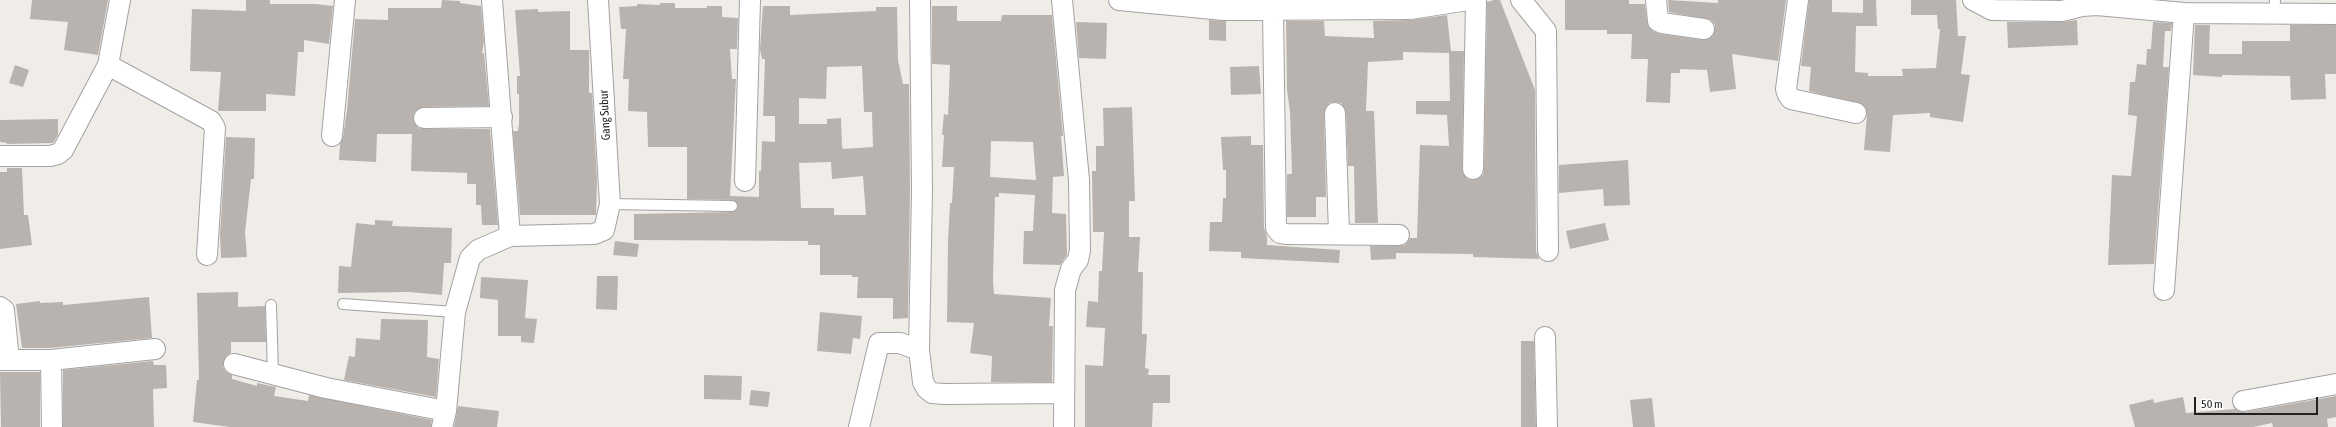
<!DOCTYPE html>
<html>
<head>
<meta charset="utf-8">
<style>
  body { margin:0 }
  #map { position:relative; width:2336px; height:427px; overflow:hidden; background:#f0ede9; font-family:"Asap Condensed",sans-serif }
  canvas { display:block }
  .scale { position:absolute; left:2194px; top:397px; width:124px; height:18px; box-sizing:border-box; border:2px solid #212121; border-top:0; padding-left:5px; font-size:12px; line-height:14px; white-space:nowrap; color:#212121; -webkit-text-stroke:3px #fff; paint-order:stroke }
</style>
</head>
<body>
<div id="map">
<canvas width="2336" height="427"></canvas>
<div class="scale">50 m</div>
</div>
<script>
const context = document.querySelector('canvas').getContext('2d');
context.lineJoin = 'round';
function paint(path, color) {
  context.fillStyle = color;
  context.fill(path, 'evenodd');
}
function shape(rows) {
  const path = new Path2D();
  for (const r of rows) {
    path.moveTo(r[0], r[1]);
    for (let i = 2; i < r.length; i += 2) path.lineTo(r[i], r[i + 1]);
  }
  return path;
}
function trace(path, color, width, dash) {
  context.strokeStyle = color;
  context.lineWidth = width;
  context.lineCap = dash ? 'butt' : 'round';
  context.setLineDash(dash || []);
  context.stroke(path);
}
function label(font, color, halo, rows, align = 'center') {
  context.font = font + ' "Asap Condensed",sans-serif';
  context.lineWidth = 4;
  context.setLineDash([]);
  context.textBaseline = 'middle';
  context.strokeStyle = halo;
  context.fillStyle = color;
  for (const [text, x, y, turn = 0] of rows) {
    context.save();
    context.translate(x, y);
    context.rotate((+turn || 0) * Math.PI / 180);
    context.textAlign = isNaN(turn) ? turn : align;
    if (halo) context.strokeText(text, 0, 0);
    context.fillText(text, 0, 0);
    context.restore();
  }
}
paint(shape([
  [32,0,108,0,98,55,64,50,68,22,30,19],
  [246,0,270,0,270,4,316,4,333,6,329,44,304,40,304,52,298,52,295,96,266,94,266,111,218,111,221,72,190,71,192,9,246,11],
  [442,0,460,1,460,3,481,6,484,41,482,53,484,53,489,106,423,107,414,112,413,119,418,128,424,129,490,129,498,225,482,225,481,205,476,205,476,184,467,184,467,173,411,171,412,134,377,134,376,162,339,160,340,144,343,137,347,110,355,19,388,20,388,8,441,8],
  [1494,0,1500,0,1535,90,1536,251,1539,259,1473,257,1473,254,1396,253,1396,259,1371,260,1370,246,1399,246,1405,245,1410,238,1417,238,1420,145,1449,146,1447,115,1416,114,1416,101,1450,101,1449,53,1403,52,1403,60,1368,62,1366,111,1374,111,1378,223,1355,223,1354,166,1348,166,1346,112,1341,103,1335,102,1329,103,1324,113,1326,197,1316,197,1316,217,1287,217,1287,174,1292,174,1290,112,1287,90,1286,21,1324,21,1325,36,1374,38,1373,21,1410,20,1447,15,1451,51,1464,51,1462,169,1467,179,1473,180,1483,175,1484,169,1487,2],
  [1565,0,1629,0,1629,4,1645,4,1647,22,1653,31,1660,34,1703,40,1713,36,1715,25,1711,20,1669,12,1668,0,1718,3,1718,0,1786,0,1778,61,1732,54,1736,89,1710,92,1707,70,1680,69,1680,73,1671,73,1670,103,1646,102,1648,59,1631,59,1632,34,1607,34,1607,30,1565,30],
  [1809,0,1832,0,1832,12,1863,13,1863,0,1876,0,1877,26,1856,26,1855,72,1868,73,1868,76,1903,76,1902,69,1936,68,1940,29,1938,29,1937,15,1911,15,1911,0,1956,0,1958,36,1966,36,1961,74,1970,75,1963,122,1930,117,1930,113,1893,115,1890,152,1864,150,1867,115,1864,105,1809,91,1811,67,1801,66],
  [660,3,675,3,675,8,707,8,707,6,722,6,722,17,738,18,737,49,730,49,732,79,736,79,730,196,759,197,759,171,761,171,762,141,775,142,775,116,763,116,765,59,762,59,760,49,763,6,790,6,790,15,876,11,876,7,897,7,898,60,903,84,909,84,910,190,908,318,893,319,893,298,857,298,858,277,852,277,852,275,820,275,820,245,808,245,808,241,634,240,634,214,732,212,735,211,738,206,737,203,732,200,687,199,687,147,648,147,647,112,628,111,629,79,623,79,626,29,621,29,619,7,637,6,637,4,660,5],
  [862,66,864,112,872,112,873,147,843,149,842,146,841,118,827,119,827,124,799,124,799,98,826,99,827,67],
  [831,162,832,179,863,176,866,215,834,215,834,208,801,208,799,163],
  [932,6,957,6,957,21,1001,21,1002,15,1052,15,1063,136,1061,136,1064,176,1053,177,1052,213,1066,214,1067,255,1060,265,1023,264,1024,231,1033,231,1035,195,999,193,999,197,995,197,993,280,994,294,1051,298,1049,326,1053,326,1052,382,991,382,992,356,970,353,974,323,947,322,948,241,950,203,952,203,954,167,942,167,944,135,942,135,944,114,948,115,950,65,932,64],
  [991,141,1033,142,1036,180,990,177],
  [538,9,538,12,570,11,570,50,589,50,589,93,592,93,597,180,596,215,520,215,513,131,518,131,519,124,519,94,517,94,517,76,520,76,515,10],
  [1209,20,1226,21,1226,41,1209,40],
  [2077,20,2078,45,2008,48,2007,22,2062,22],
  [1076,22,1107,23,1106,59,1079,58],
  [2153,22,2172,23,2171,31,2165,31,2163,67,2169,67,2154,264,2108,265,2112,175,2131,176,2137,116,2128,115,2130,82,2135,82,2137,64,2146,65,2147,49,2151,49],
  [2195,25,2210,25,2209,54,2242,54,2242,41,2290,41,2290,25,2336,25,2336,74,2325,74,2326,99,2291,100,2290,76,2222,75,2222,77,2193,75],
  [15,65,29,70,23,87,9,83],
  [1259,66,1261,94,1231,95,1230,67],
  [1132,107,1135,201,1129,201,1129,237,1140,237,1138,272,1143,272,1142,334,1147,334,1145,368,1149,369,1148,375,1170,375,1170,403,1153,403,1152,427,1085,427,1085,365,1103,366,1105,328,1086,327,1088,301,1098,302,1099,271,1102,271,1104,232,1093,232,1092,171,1096,171,1096,146,1104,146,1103,108],
  [58,119,58,135,53,143,7,144,7,143,0,142,0,120],
  [1251,136,1251,145,1263,145,1264,228,1267,236,1267,245,1340,250,1339,263,1241,258,1241,252,1209,251,1210,222,1222,222,1223,198,1226,198,1226,170,1223,170,1221,137],
  [226,137,255,138,254,179,251,179,245,232,247,257,221,258,220,235],
  [1628,160,1630,205,1604,206,1603,189,1559,193,1559,165],
  [7,168,22,168,24,215,28,215,32,245,0,249,0,172,7,172],
  [375,220,393,221,392,226,452,228,451,263,444,263,442,295,409,292,338,293,339,266,351,267,356,223,375,225],
  [1605,223,1609,240,1570,249,1566,231],
  [615,241,639,244,637,257,613,255],
  [597,276,618,276,617,310,596,309],
  [481,277,528,280,525,318,537,319,534,343,521,342,521,336,498,336,498,300,480,298],
  [238,292,238,307,265,306,266,342,231,342,231,353,226,356,223,367,226,372,232,375,232,379,257,386,257,383,276,387,274,396,308,401,309,395,432,420,431,427,230,427,193,422,197,380,199,380,197,293],
  [149,297,152,338,50,348,22,348,16,304,40,301,40,303,63,302,63,305],
  [820,312,862,316,860,339,853,338,851,354,817,351],
  [381,319,428,320,427,357,439,359,436,397,344,380,349,356,355,357,356,338,380,340],
  [1521,341,1534,341,1536,427,1521,427],
  [153,361,154,365,166,365,167,388,153,389,154,427,63,427,63,370],
  [0,372,40,372,40,427,1,427],
  [704,375,742,376,741,400,704,399],
  [751,390,770,392,768,407,749,405],
  [2336,396,2336,417,2327,419,2328,427,2273,427,2272,423,2253,427,2135,427,2129,405,2153,399,2154,403,2183,397,2186,413,2235,409,2245,412],
  [1652,398,1655,427,1633,427,1630,400],
  [458,406,499,411,497,427,454,427]
]), '#b9b3af');
const service = shape([
  [2274,14,2275,0],
  [610,204,732,206],
  [343,304,455,312],
  [271,305,273,374]
]);
const minor = shape([
  [492,0,510,236],
  [920,0,922,190,919,350,923,382,927,389,932,393,944,394,1063,393],
  [1062,0,1079,180,1080,250,1078,260,1071,269,1065,290,1064,427],
  [1119,0,1224,10,1410,9,1468,0],
  [1521,0,1546,31,1548,251],
  [1656,0,1658,21,1662,23,1704,29],
  [1798,0,1786,89,1788,95,1791,99,1856,113],
  [1973,0,1992,10,2062,11,2082,6,2097,5,2184,13,2336,14],
  [1273,10,1276,228,1280,233,1287,234,1399,235],
  [108,65,211,121,215,128,207,255],
  [1335,113,1339,234],
  [424,118,502,117],
  [332,136,345,0],
  [0,156,50,156,58,154,63,150,108,65,120,0],
  [1473,169,1476,0],
  [745,181,750,0],
  [2164,290,2184,13],
  [0,307,4,310,9,360],
  [1545,337,1547,427],
  [0,360,51,360,155,349],
  [51,360,52,427],
  [234,364,326,388,446,411],
  [2243,401,2336,384],
  [442,427,446,411,455,312,470,258,478,250,510,236,594,234,604,230,610,204,598,0],
  [859,427,879,343,900,343,919,350]
]);
trace(service, '#a2a2a2', 12);
trace(minor, '#a2a2a2', 22);
trace(service, '#fff', 10);
trace(minor, '#fff', 20);
label('12px', '#212121', '#fff', [
  ["Gang Subur",605,115,-93]
]);
</script>
</body>
</html>
